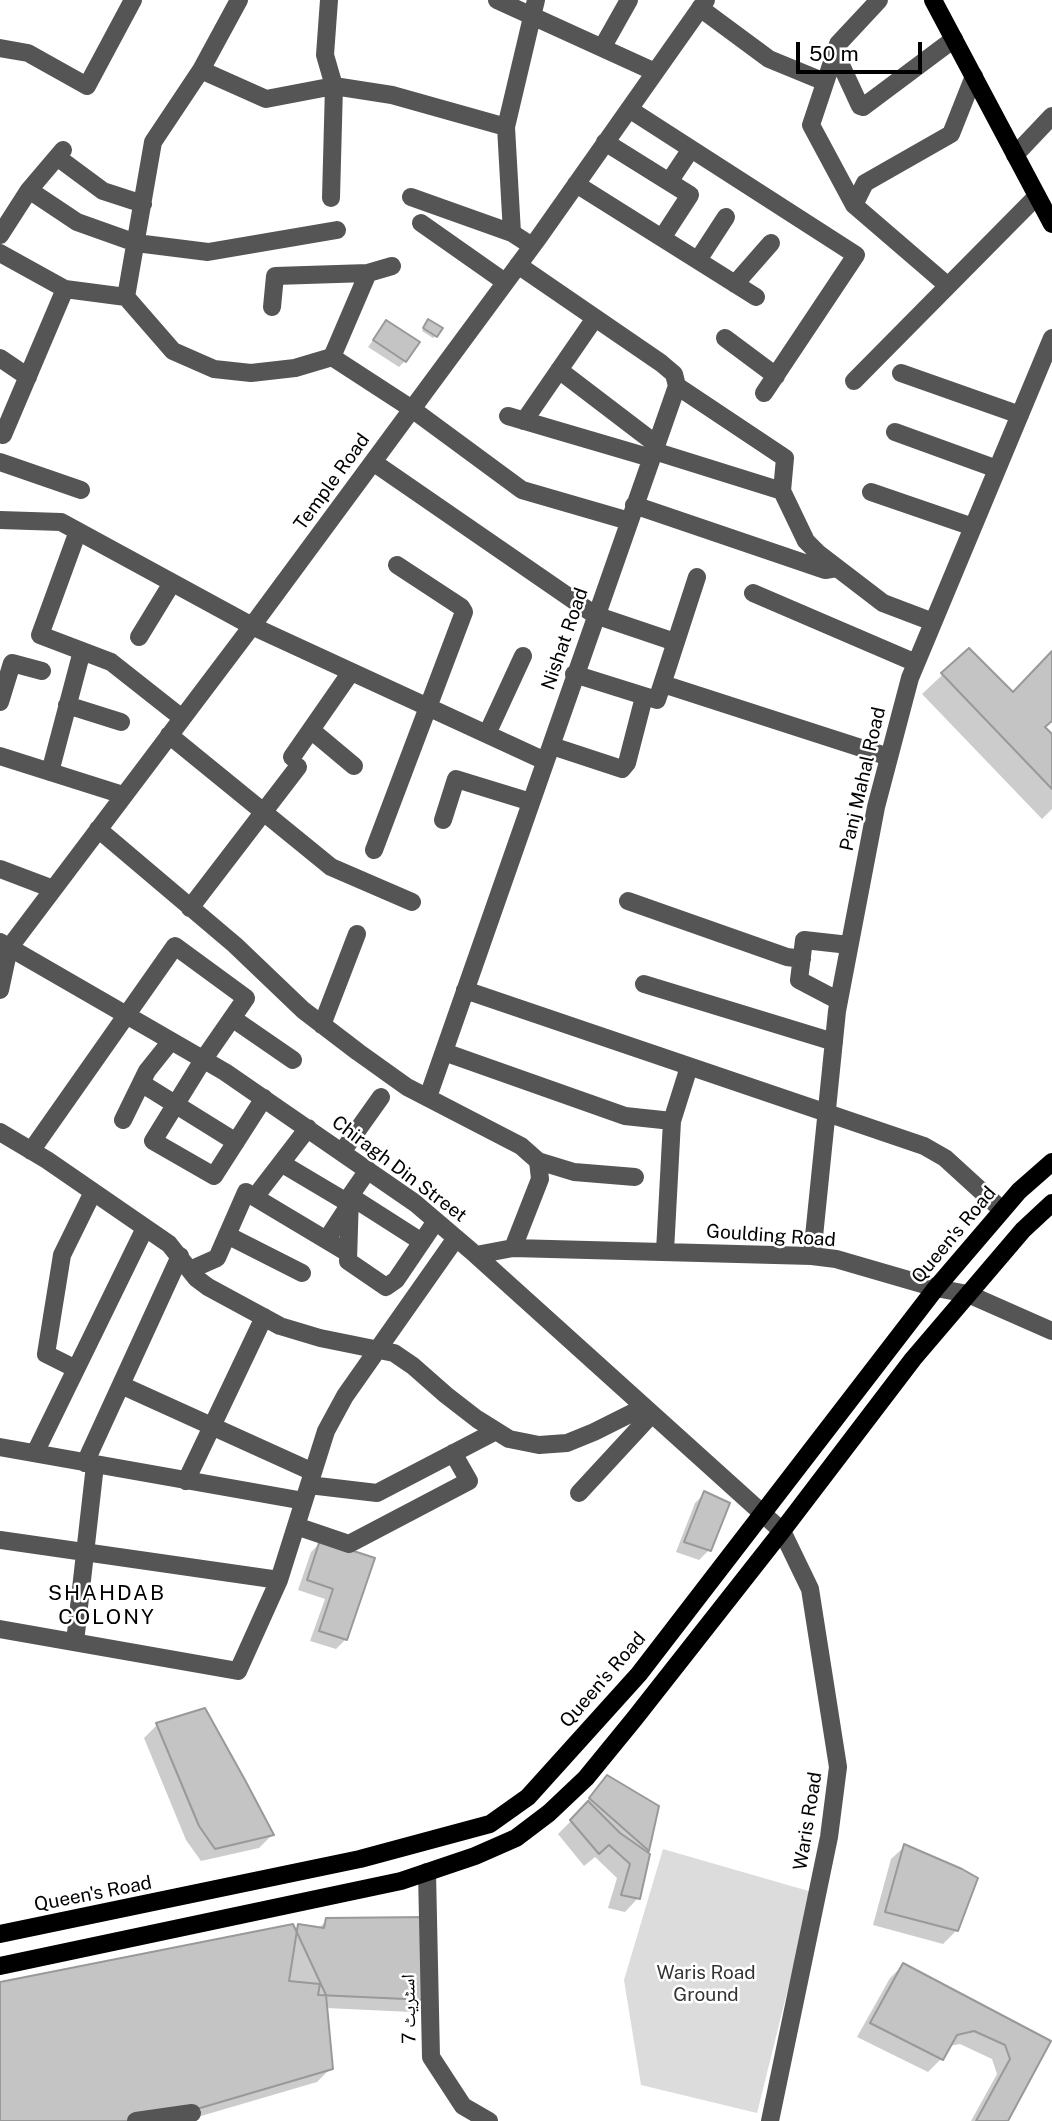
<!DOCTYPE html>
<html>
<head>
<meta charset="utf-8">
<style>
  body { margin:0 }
  #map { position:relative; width:1052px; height:2121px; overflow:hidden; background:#fff; font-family:"Public Sans",sans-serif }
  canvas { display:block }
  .scale { position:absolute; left:796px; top:42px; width:126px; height:32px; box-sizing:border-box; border:4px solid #000; border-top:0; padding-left:9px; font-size:21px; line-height:24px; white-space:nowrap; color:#000; -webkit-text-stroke:5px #fff; paint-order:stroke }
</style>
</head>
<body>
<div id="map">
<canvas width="1052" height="2121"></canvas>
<div class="scale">50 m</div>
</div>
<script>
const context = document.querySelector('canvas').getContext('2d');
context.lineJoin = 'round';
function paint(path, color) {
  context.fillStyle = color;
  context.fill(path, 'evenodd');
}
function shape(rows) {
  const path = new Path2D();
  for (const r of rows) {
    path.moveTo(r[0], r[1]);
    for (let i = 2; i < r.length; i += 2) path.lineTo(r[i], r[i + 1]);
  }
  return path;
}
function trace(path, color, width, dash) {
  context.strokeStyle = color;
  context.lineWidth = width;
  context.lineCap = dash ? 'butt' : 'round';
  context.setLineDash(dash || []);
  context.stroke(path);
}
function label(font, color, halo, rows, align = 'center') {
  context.font = font + ' "Public Sans","Noto Naskh Arabic",sans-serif';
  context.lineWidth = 5;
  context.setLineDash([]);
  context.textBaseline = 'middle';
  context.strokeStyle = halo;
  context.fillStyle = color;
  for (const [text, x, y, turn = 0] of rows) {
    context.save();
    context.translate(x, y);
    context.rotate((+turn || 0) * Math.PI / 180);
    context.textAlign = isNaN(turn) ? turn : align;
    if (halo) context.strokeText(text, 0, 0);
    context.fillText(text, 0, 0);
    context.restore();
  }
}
paint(shape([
  [663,1849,812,1892,757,2113,641,2085,624,1980]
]), '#dcdcdc');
paint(shape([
  [386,322,405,361,399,367,368,347],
  [426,324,436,336,433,338,422,331],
  [969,650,1013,694,1052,653,1052,721,1044,728,1052,736,1052,809,1042,819,922,694],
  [705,1493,709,1550,699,1560,676,1552,695,1503],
  [321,1542,372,1560,346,1639,336,1649,310,1641,325,1599,298,1590,311,1552],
  [157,1725,272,1835,259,1848,201,1861,186,1840,144,1738],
  [607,1777,657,1807,645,1853,638,1898,625,1912,608,1908,617,1878,595,1857,584,1866,558,1834,582,1810,580,1809],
  [905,1846,957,1930,943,1944,873,1925,891,1859],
  [327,1920,425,1999,411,2012,326,2008,331,2068,317,2082,184,2121,0,2121,0,1984,294,1930,298,1926,318,1929],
  [903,1965,1049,2042,1006,2121,971,2121,997,2074,992,2059,960,2044,949,2046,941,2059,928,2072,857,2037,890,1978]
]), '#0003');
const building = shape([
  [428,319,443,328,437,337,423,328,428,319],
  [386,320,420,342,406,362,373,340,386,320],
  [969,648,1013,692,1052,651,1052,721,1045,727,1052,734,1052,789,941,673,969,648],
  [704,1491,730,1503,711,1551,684,1542,704,1491],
  [320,1540,375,1558,347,1640,319,1631,333,1589,307,1580,320,1540],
  [205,1708,245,1780,274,1835,215,1849,199,1826,156,1723,205,1708],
  [607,1775,659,1806,649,1851,589,1798,607,1775],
  [588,1801,620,1833,650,1854,640,1899,621,1895,630,1864,609,1845,599,1854,570,1820,588,1801],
  [904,1844,962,1869,978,1878,958,1931,885,1912,904,1844],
  [427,1917,427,2000,318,1995,320,1984,289,1981,298,1924,324,1928,326,1918,427,1917],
  [293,1924,326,1995,333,2069,190,2111,127,2121,0,2121,0,1982,293,1924],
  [903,1963,1051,2041,1008,2121,976,2121,1010,2059,1005,2045,974,2031,957,2035,943,2060,870,2023,903,1963]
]);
paint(building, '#c4c4c4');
trace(building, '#999', 2);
trace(shape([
  [329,0,325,55,334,86,331,198],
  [497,0,655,72],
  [700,8,769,59,825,82],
  [0,48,28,53,87,86,133,0],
  [602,48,629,0],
  [835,52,860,106,863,107,954,39],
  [201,70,266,99,334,86,392,95,506,127],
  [629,109,856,255,764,393],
  [605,142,690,195,662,238],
  [1015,155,1052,116],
  [57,157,103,191,143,204],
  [669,182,691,149],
  [576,184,756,297],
  [29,190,77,222,136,243,208,252,337,230],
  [411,197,512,233],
  [854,205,811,125,838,44,879,0],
  [421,223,505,282],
  [0,235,29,190,63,150],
  [532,246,512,233,506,127,536,0],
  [0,253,65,289,126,297,173,351,214,369,251,373,295,368,332,357,412,409,522,490,629,521],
  [698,260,726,217],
  [735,284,771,243],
  [947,285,854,205,865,183,951,134,974,76],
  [126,297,153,142,201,70,239,0],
  [272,307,275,276,368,273],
  [725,338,776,376],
  [332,357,368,273,392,266],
  [0,358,28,377],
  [559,370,656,444],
  [901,373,1020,415],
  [854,381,1037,196],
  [677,386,785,458,782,491,806,541,819,554,883,603,933,622],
  [508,416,651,458],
  [524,421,595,318],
  [895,432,997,469],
  [3,435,65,289],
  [654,451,782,491],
  [0,462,81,490],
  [373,462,595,615,675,642],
  [871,492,973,527],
  [634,505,825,570,837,568],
  [0,520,61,522,252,626,545,761],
  [78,531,40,635,111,662,182,718],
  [753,593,916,663],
  [139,637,172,583],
  [574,674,657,700,697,577],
  [663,684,889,757],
  [0,702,12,663,42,671],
  [67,705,121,722],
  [311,730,354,766],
  [487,734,523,656],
  [169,735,331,867,412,902],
  [552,746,622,769,627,763,644,697],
  [0,756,123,795],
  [292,757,351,672],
  [50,772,82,651],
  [443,820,456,779,531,802],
  [98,829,235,945,303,1010,358,1052,407,1087,521,1146,538,1161,540,1179,513,1248],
  [374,850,464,612,461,607,397,565],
  [0,869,53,889],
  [628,901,787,957,802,959],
  [190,908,298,767],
  [0,942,225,1072,415,1203,476,1255,782,1531,810,1589,838,1767,829,1837,770,2121],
  [644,984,834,1042],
  [0,990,9,948,252,626,539,237,706,0],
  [465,990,924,1146,945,1158,1002,1210],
  [839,1001,799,980,804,940,849,945],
  [232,1018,293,1060],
  [322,1025,357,934],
  [444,1052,625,1116,672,1121],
  [141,1083,236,1142],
  [428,1097,677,386,674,374,661,363,518,265],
  [123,1120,147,1071,171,1041],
  [0,1132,47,1160,169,1244,196,1278,208,1287,280,1326,320,1338,394,1353,413,1366,446,1395,477,1419,509,1439,539,1445,567,1443,594,1432,644,1407],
  [31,1151,175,946,246,998,203,1060,153,1141,214,1176,264,1098],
  [342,1152,381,1097],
  [538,1161,574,1172,635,1177],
  [281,1163,350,1204,327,1239],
  [368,1170,350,1196,348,1261,386,1287,396,1280,436,1221],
  [350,1196,422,1242],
  [255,1197,308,1128],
  [227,1235,302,1273],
  [665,1251,672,1121,689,1067],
  [476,1255,513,1248,812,1256,836,1259,936,1288,968,1294,1052,1331],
  [812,1256,837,1011,876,807,910,678,1052,338],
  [190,1270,217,1258,246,1192,348,1253],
  [76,1369,46,1354,62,1255,93,1192],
  [121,1385,313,1472],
  [0,1447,304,1501],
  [35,1453,145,1228],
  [85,1463,180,1256],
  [186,1481,264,1317],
  [309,1485,377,1493,496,1431],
  [579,1493,652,1414],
  [296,1526,349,1544,469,1481,453,1453],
  [0,1540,279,1580],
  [0,1629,238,1671,279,1580,326,1431,345,1396,456,1238],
  [75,1642,95,1465],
  [427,1872,431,2057,463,2106,489,2121],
  [136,2121,192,2113]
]), '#555', 18);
trace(shape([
  [933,0,1052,224],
  [0,1934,360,1859,490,1824,528,1797,639,1674,936,1288,1019,1191,1052,1162],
  [0,1966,401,1881,475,1856,516,1838,549,1813,586,1778,635,1718,782,1531,913,1359,1023,1230,1052,1203]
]), '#000', 18);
label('19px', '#000', '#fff', [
  ["Temple Road",332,482,-54],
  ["Nishat Road",565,639,-71],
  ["Panj Mahal Road",863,779,-77],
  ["Chiragh Din Street",399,1169,37],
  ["Queen's Road",954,1235,-50],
  ["Goulding Road",771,1236,4],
  ["Queen's Road",603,1680,-49],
  ["Waris Road",808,1821,-81],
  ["Queen's Road",93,1894,-11],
  ["اسٹریٹ 7",409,2009,-91]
]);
label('19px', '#333', '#fff', [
  ["Waris Road",706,1973],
  ["Ground",706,1995]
]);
context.letterSpacing = '2px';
label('21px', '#000', '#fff', [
  ["SHAHDAB",107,1594],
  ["COLONY",107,1618]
]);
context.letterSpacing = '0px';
</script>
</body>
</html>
